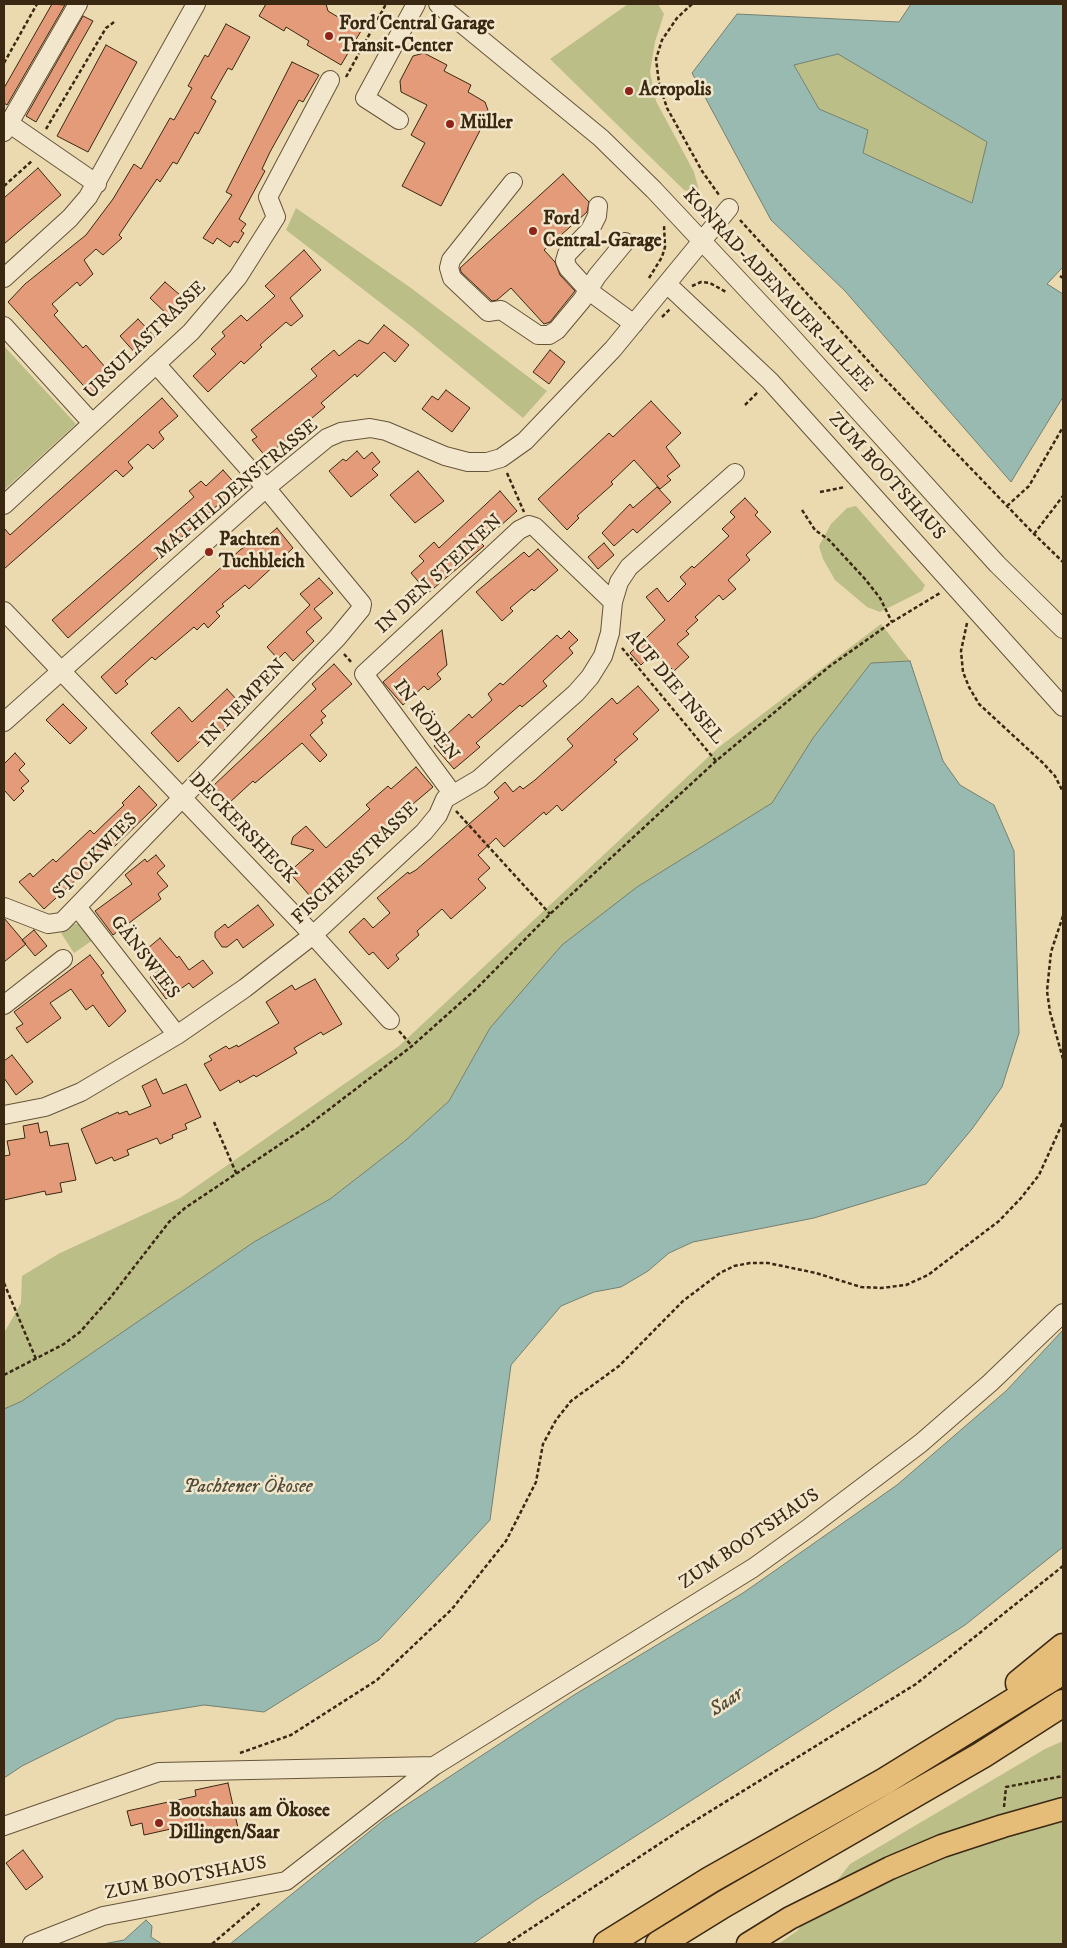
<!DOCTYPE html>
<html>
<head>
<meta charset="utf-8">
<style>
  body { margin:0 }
  #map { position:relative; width:1067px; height:1948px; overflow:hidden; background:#ebdab0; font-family:"IM FELL DW Pica",serif }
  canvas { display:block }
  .frame { position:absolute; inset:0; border:5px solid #3a2812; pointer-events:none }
</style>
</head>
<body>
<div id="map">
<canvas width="1067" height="1948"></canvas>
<div class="frame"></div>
</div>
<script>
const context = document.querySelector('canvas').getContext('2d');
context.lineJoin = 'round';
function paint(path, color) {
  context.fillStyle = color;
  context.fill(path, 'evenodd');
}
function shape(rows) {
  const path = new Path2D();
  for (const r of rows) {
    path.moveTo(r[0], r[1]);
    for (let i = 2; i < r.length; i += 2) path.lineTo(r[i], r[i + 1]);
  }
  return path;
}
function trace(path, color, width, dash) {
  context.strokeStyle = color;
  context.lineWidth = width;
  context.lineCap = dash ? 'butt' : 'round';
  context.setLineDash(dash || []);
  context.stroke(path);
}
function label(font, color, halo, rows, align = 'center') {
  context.font = font + ' "IM FELL DW Pica",serif';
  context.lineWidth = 5;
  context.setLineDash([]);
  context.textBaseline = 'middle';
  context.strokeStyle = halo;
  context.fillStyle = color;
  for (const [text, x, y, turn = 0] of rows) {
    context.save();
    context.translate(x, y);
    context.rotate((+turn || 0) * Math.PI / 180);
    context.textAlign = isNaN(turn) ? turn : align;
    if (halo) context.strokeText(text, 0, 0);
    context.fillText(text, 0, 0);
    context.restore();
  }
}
paint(shape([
  [628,4,658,4,664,14,655,42,650,72,656,101,694,172,700,194,684,190,550,59],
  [838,54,987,142,972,203,863,153,868,130,819,109,794,64],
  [296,208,411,288,547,391,523,418,412,327,286,230],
  [4,346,76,424,4,490],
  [856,506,925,585,922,591,880,612,867,607,835,580,823,559,819,546,831,524,847,508],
  [881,624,910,661,871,663,813,738,772,803,637,887,490,1028,449,1101,406,1140,330,1199,254,1242,22,1401,4,1409,4,1333,21,1303,22,1276,60,1253,180,1198,399,1046,719,747],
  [71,924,78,924,93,940,74,953,61,933],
  [1063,1741,1063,1944,778,1944,797,1931,850,1864,1045,1749]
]), '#bcbe88');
const water = shape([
  [911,4,1063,4,1063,267,1047,284,1063,294,1063,397,1011,482,845,291,771,220,692,73,737,14,899,22,911,4],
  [838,54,987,142,972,203,863,153,868,130,819,109,794,65,838,54],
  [910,661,943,761,960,785,994,805,1014,851,1019,1033,1002,1087,972,1129,926,1184,814,1218,693,1242,669,1253,648,1271,621,1287,594,1292,561,1306,511,1365,490,1520,379,1640,264,1712,204,1705,117,1719,22,1766,4,1778,4,1409,22,1401,254,1242,330,1199,406,1140,449,1101,490,1028,562,945,637,887,772,803,813,738,871,663,910,661],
  [1063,1330,1063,1547,965,1625,536,1900,473,1944,230,1944,385,1819,574,1695,743,1593,897,1485,1006,1391,1063,1330],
  [146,1920,152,1926,151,1937,162,1944,103,1944,124,1940,146,1920]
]);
paint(water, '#99bab0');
trace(water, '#738071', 1);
const building = shape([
  [52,4,65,5,7,105,4,103,4,88,52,4],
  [266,4,326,4,328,11,361,31,341,65,307,45,309,41,286,27,284,31,259,16,266,4],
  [83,16,93,21,36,122,26,116,83,16],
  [226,24,250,37,232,70,228,68,211,98,216,101,198,134,195,132,177,164,173,162,160,182,157,179,119,235,122,238,103,255,96,249,84,260,93,274,80,286,77,282,52,304,58,311,54,315,83,348,86,345,112,375,91,394,8,302,25,284,86,235,113,199,134,164,141,169,170,118,174,120,192,88,188,86,205,55,208,57,226,24],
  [106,45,137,62,88,152,57,136,106,45],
  [424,53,447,65,444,71,471,85,468,92,485,102,489,113,441,206,402,186,425,143,411,135,427,105,401,92,400,81,413,56,424,53],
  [292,62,319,75,303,102,299,100,270,152,262,169,265,171,239,219,246,224,241,231,244,233,238,243,234,241,230,247,217,238,213,244,203,238,232,195,226,192,292,62],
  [38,168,61,195,4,244,4,198,38,168],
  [563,174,589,202,587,212,544,250,555,262,560,275,575,291,550,322,544,324,511,288,497,300,492,301,461,272,460,268,563,174],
  [304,250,321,270,290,298,303,316,291,326,286,322,260,345,262,347,244,364,241,361,208,392,193,376,216,354,211,349,225,336,222,332,241,315,247,321,275,296,265,286,304,250],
  [165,282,188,302,172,319,150,298,165,282],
  [138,319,155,337,136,354,120,336,138,319],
  [384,325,409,345,395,362,384,352,357,377,355,374,321,403,325,407,266,457,252,440,257,437,251,430,317,376,311,369,334,350,339,356,359,340,368,344,384,325],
  [550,350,565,362,549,384,533,372,550,350],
  [446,390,470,408,452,432,422,409,432,396,438,400,446,390],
  [162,398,178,416,159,432,164,439,153,449,148,444,128,462,133,468,123,477,116,470,4,569,4,528,10,535,162,398],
  [651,401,681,433,666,447,680,466,667,476,671,480,660,489,634,460,611,482,613,484,577,516,579,518,567,530,538,499,609,433,613,437,651,401],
  [357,451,364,459,372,452,380,462,372,469,378,475,351,497,329,471,343,459,346,461,357,451],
  [223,470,238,487,68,638,52,620,194,497,189,491,201,481,206,486,223,470],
  [418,471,444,501,415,523,390,495,418,471],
  [657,487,671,502,637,533,633,529,614,546,602,533,630,504,633,508,657,487],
  [500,491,517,511,481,543,484,546,428,593,411,573,424,561,419,556,434,542,439,548,500,491],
  [745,498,758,512,755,515,771,532,746,555,750,560,728,580,736,589,723,600,719,595,695,617,698,620,686,631,689,634,677,644,689,657,674,671,654,652,641,665,630,653,665,620,646,597,657,588,668,602,686,584,680,577,692,566,694,568,729,536,722,529,735,517,730,512,745,498],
  [277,528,293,548,249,589,245,585,222,604,224,606,216,612,220,616,208,628,204,623,197,630,194,627,155,660,152,657,125,681,128,684,116,694,101,677,240,550,252,542,256,546,277,528],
  [604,543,614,555,598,569,588,557,604,543],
  [538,549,558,570,534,591,532,589,510,608,513,611,502,621,476,592,524,552,529,557,538,549],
  [319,578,333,593,314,609,322,618,306,632,314,641,293,661,285,652,278,659,267,647,310,605,300,594,319,578],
  [442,630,447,665,437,674,441,679,428,690,424,686,403,705,383,682,442,630],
  [569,631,578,640,569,648,573,653,543,681,547,686,522,707,520,705,476,743,480,747,454,769,434,746,469,714,472,718,492,700,488,694,500,683,503,685,557,635,561,639,569,631],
  [334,664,352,684,321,711,326,716,321,720,323,723,310,735,327,755,320,762,302,743,255,783,253,781,229,803,213,786,316,689,312,684,334,664],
  [638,686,659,710,633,734,638,739,614,760,617,762,562,811,557,805,546,815,544,812,504,847,496,838,478,855,490,868,478,879,486,888,451,919,442,909,417,931,419,935,396,955,399,959,388,969,373,952,369,955,349,932,364,918,373,928,390,913,377,898,408,872,409,874,416,870,499,798,494,792,505,782,513,792,520,786,523,789,535,780,573,746,567,739,612,698,617,704,638,686],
  [227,689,246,710,223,731,217,725,178,762,151,733,179,707,192,722,227,689],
  [63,704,87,728,70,744,46,720,63,704],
  [15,753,25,764,19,770,29,781,21,788,24,791,14,801,4,790,4,764,15,753],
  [416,767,433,787,361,848,363,850,310,896,289,872,314,850,291,844,293,837,306,826,326,848,370,809,366,805,388,786,391,789,416,767],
  [139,786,157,805,113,848,112,847,44,909,19,882,30,873,33,877,53,859,56,862,90,830,94,834,124,805,122,803,139,786],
  [156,855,165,866,157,873,168,886,158,894,161,899,113,935,95,911,132,884,125,875,145,859,147,862,156,855],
  [258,905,274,925,243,948,237,939,227,947,222,947,215,937,215,932,225,924,228,928,258,905],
  [4,918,26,944,4,962,4,918],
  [34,930,47,946,35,956,22,940,34,930],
  [160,938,177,958,179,956,189,970,203,960,213,973,193,988,189,983,166,999,150,977,163,968,148,948,160,938],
  [90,955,104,973,101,975,126,1011,109,1027,93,1005,86,1010,71,989,50,1003,61,1018,27,1043,16,1028,23,1024,14,1012,90,955],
  [315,979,342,1024,323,1035,321,1032,294,1048,297,1053,256,1077,254,1075,240,1083,239,1080,220,1091,204,1064,212,1060,209,1056,226,1046,229,1049,237,1045,238,1047,279,1023,266,1002,292,985,295,990,315,979],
  [12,1055,33,1082,16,1095,4,1078,4,1061,12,1055],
  [156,1079,163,1094,186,1084,201,1117,185,1124,187,1129,172,1135,173,1138,160,1144,157,1138,127,1150,129,1155,114,1161,112,1157,96,1164,81,1129,118,1112,119,1114,127,1111,129,1115,151,1106,142,1086,156,1079],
  [38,1123,40,1133,47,1131,50,1146,68,1143,76,1180,60,1183,62,1192,46,1195,45,1191,4,1200,4,1156,10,1155,7,1141,25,1138,23,1126,38,1123],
  [228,1783,238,1828,205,1835,202,1822,144,1835,142,1823,131,1826,127,1811,196,1796,195,1790,228,1783],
  [23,1850,43,1877,26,1890,6,1863,23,1850]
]);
paint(building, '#e39b79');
trace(building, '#3a2812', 1);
const minor = shape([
  [438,4,601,138,654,190,789,334,997,564,1063,629],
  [399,120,365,98,416,4],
  [10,124,97,184],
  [4,132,78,4],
  [513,182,451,260,449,268,452,278,488,312,501,310,538,335,549,335,557,330,582,300,597,276,625,242],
  [598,206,597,216,590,230,567,254,565,261,568,268,589,291,634,324],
  [4,278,70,218,88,197,196,4],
  [667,284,770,381,1063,707],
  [4,326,92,423],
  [4,505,191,332,238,277,276,217,268,197,330,80],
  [4,611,313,935,390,1020],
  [4,722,266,488,327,438,341,432,370,428,386,431,445,456,468,462,487,462,501,458,525,441,613,349,729,208],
  [452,793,364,674,519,530,529,525,535,527,613,602],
  [4,907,48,924,62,922,337,638,361,609,362,604,266,488,156,364],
  [78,908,177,1035],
  [4,1005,63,959],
  [4,1115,45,1107,81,1092,177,1035,245,988,313,935,424,832,438,815,445,799,479,779,576,693,590,677,603,656,610,633,613,602,619,582,629,567,735,473],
  [4,1826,159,1772,434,1766],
  [32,1944,103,1916,286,1881,434,1766,753,1568,810,1527,921,1443,990,1383,1063,1313]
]);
const major = shape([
  [748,1944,790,1918,890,1868,942,1846,1003,1826,1063,1809]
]);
const highway = shape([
  [1019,1683,1063,1647],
  [607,1944,710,1880,885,1781,1063,1671],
  [659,1944,724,1904,982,1755,1063,1703]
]);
trace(minor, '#66543a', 20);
trace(major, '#3a2812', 25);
trace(highway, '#3a2812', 29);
trace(shape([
  [692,4,677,18,662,40,656,59,659,83,667,108,702,171,719,195],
  [4,63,37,4],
  [346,77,386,4],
  [46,129,106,28,114,22],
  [4,186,33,160],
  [740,220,881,375,1034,534,1063,562],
  [1060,276,1063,278],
  [649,278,662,257,665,247,664,225],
  [692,286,701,282,710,283,726,292],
  [662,317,671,308],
  [745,405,758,392],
  [507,473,524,512],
  [820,492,845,487],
  [1007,506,1029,486,1063,427],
  [802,510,815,530,829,540,865,579,880,598,892,622],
  [1034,534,1063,496],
  [967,623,961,651,963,672,969,687,979,704,1043,763,1055,776,1063,792],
  [622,648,716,761],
  [344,654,352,663],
  [456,811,550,914],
  [1063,916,1051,952,1047,991,1050,1012,1063,1059],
  [399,1031,412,1046],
  [214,1122,237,1175],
  [4,1283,36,1359],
  [4,1375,64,1344,80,1332,110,1298,169,1222,185,1208,306,1127,412,1046,476,989,550,914,716,761,830,666,892,622,940,593],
  [240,1753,291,1735,377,1680,452,1609,506,1541,536,1482,543,1444,556,1420,571,1401,619,1366,683,1301,720,1273,734,1266,750,1263,768,1263,816,1273,861,1287,881,1288,906,1285,928,1275,999,1221,1021,1198,1039,1175,1063,1122],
  [1004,1807,1006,1787,1063,1776],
  [212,1944,260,1903],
  [507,1944,688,1825,916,1684,1063,1566]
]), '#3a2812', 2.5, [4, 2.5]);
trace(minor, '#f2e7cc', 18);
trace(major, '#e6bd78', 22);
trace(highway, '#e6bd78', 26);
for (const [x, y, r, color] of [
  [329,36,5,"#8f2418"],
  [629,91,5,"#8f2418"],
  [450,124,5,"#8f2418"],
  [533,231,5,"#8f2418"],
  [209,552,5,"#8f2418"],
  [159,1823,5,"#8f2418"]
]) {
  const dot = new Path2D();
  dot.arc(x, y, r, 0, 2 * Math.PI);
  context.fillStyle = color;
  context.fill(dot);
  trace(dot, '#f2e7cc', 2);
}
label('bold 19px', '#3a2812', '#f2e7cc', [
  ["Ford Central Garage",339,25],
  ["Transit-Center",339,47],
  ["Acropolis",639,91],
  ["Müller",460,124],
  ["Ford",543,220],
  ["Central-Garage",543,242],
  ["Pachten",219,541],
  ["Tuchbleich",219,563],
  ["Bootshaus am Ökosee",169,1812],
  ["Dillingen/Saar",169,1834]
], 'left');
label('19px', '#3a2812', '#f2e7cc', [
  ["KONRAD-ADENAUER-ALLEE",777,291,47],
  ["URSULASTRASSE",146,341,-44],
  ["ZUM BOOTSHAUS",886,477,48],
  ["MATHILDENSTRASSE",237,490,-40],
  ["IN DEN STEINEN",440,575,-43],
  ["AUF DIE INSEL",674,688,50],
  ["IN NEMPEN",244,704,-46],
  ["IN RÖDEN",425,721,53],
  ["DECKERSHECK",242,829,46],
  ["STOCKWIES",96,857,-46],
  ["FISCHERSTRASSE",356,864,-44],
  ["GÄNSWIES",144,958,52],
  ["ZUM BOOTSHAUS",750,1540,-34],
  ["ZUM BOOTSHAUS",186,1879,-11]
]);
label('italic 20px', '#524c3a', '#f2e7cc', [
  ["Pachtener Ökosee",248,1488],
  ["Saar",727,1703,-34]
]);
</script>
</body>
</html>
